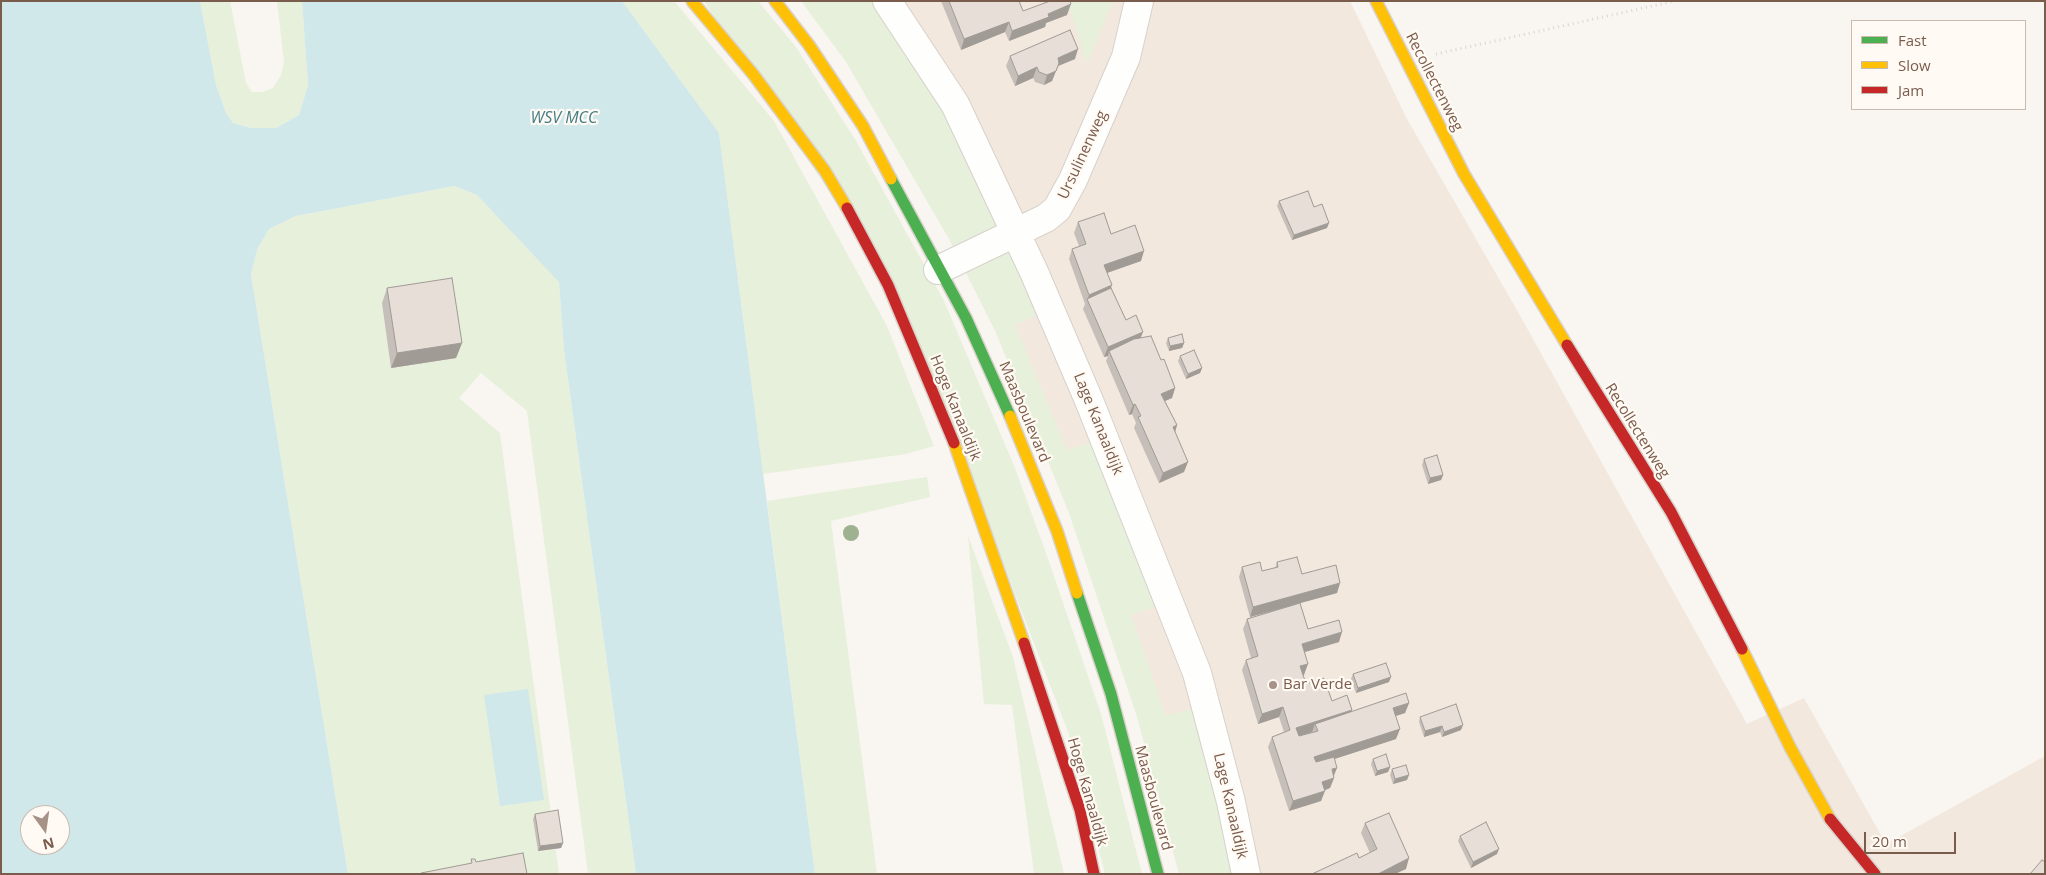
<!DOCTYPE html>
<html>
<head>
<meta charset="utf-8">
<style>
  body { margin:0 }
  #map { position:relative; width:2046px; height:875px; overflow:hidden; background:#f9f5f0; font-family:"Open Sans",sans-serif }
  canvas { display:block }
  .frame { position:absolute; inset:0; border:2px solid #7a5c4d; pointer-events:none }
  .legend { position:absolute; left:1851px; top:20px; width:175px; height:90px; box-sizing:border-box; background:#fffaf3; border:1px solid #cabbb1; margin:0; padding:6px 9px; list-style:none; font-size:15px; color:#7a5c4d }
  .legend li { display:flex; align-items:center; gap:10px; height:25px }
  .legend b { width:25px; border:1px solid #cabbb1 }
  .north { position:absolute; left:20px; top:805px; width:50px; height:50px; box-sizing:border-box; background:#fffaf3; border:1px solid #cabbb1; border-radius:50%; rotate:166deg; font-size:14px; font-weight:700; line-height:20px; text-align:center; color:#7a5c4d }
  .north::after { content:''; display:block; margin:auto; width:18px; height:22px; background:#a69286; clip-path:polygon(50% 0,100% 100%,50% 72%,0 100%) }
  .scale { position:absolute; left:1864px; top:832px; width:92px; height:22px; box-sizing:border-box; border:2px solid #7a5c4d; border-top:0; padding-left:6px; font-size:15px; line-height:18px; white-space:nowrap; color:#7a5c4d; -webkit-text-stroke:4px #fffaf3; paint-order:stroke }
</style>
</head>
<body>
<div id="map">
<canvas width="2046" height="875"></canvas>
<div class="frame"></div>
<ul class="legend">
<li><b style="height:6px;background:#4caf50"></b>Fast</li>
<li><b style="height:6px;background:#ffc107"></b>Slow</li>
<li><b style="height:6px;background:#c62828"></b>Jam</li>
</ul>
<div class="north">N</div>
<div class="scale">20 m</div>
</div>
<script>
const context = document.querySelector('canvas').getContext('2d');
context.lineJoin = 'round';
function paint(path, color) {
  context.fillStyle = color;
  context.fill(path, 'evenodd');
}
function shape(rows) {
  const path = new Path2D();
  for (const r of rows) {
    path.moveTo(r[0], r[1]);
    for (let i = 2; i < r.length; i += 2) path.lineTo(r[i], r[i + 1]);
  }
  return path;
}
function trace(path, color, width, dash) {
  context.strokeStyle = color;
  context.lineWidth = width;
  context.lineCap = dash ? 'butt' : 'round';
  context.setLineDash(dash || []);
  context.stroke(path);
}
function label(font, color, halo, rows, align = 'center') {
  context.font = font + ' "Open Sans",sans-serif';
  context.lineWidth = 4.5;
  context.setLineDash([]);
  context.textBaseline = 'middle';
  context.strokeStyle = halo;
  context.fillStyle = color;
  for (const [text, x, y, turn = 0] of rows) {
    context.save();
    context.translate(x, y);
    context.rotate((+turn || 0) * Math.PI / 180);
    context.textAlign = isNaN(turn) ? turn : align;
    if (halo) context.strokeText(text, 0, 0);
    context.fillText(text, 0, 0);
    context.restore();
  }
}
paint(shape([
  [857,1,1350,1,1407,119,1518,312,1747,724,1804,698,1886,844,2045,756,2045,874,1211,874,1066,452]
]), '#f2e8de');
paint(shape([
  [200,1,230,1,246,83,252,92,262,92,273,88,281,75,284,62,277,1,302,1,308,85,299,115,276,128,251,128,233,123,226,113,216,85],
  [622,1,674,1,774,121,887,326,934,446,906,454,763,474,719,133],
  [704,1,758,1,796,47,856,141,944,301,1015,468,1046,553,1101,714,1142,874,1105,874,1068,732,905,307],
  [801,1,874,1,949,110,1041,313,1015,325,1067,450,1092,442,1158,606,1131,615,1166,716,1194,708,1234,874,1179,874,1137,717,1069,513,996,333,949,239,846,62],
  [1068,1,1113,1,1087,64,1068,3],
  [454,186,477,195,559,281,564,350,636,874,588,874,527,411,481,373,459,398,500,433,559,874,348,874,251,274,257,250,269,229,296,216],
  [927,477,930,497,831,521,877,874,815,874,767,501],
  [968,536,1013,657,1064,874,1034,874,1012,705,984,704]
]), '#e7f0db');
paint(shape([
  [1,1,200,1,216,85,226,113,233,123,251,128,276,128,299,115,308,85,302,1,622,1,719,133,815,874,636,874,564,350,559,282,477,195,454,186,296,216,269,229,257,250,251,274,348,874,1,874],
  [30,815,60,815,60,845,30,845],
  [528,689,544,800,500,806,484,695]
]), '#d0e8ea');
const street = shape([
  [887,1,955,104,1034,272,1090,403,1197,673,1231,802,1246,874],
  [938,270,1046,218,1057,209,1073,180,1126,57,1139,1]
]);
const fast = shape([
  [891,179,966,318,1010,416],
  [1077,593,1111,694,1158,874]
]);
const slow = shape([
  [692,1,753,74,825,171,847,208],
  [775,1,809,45,863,126,891,179],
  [1376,1,1464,174,1567,345],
  [1010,416,1057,531,1077,593],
  [954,443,1024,643],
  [1742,649,1790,747,1830,819]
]);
const jam = shape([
  [847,208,888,285,954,443],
  [1567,345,1671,512,1742,649],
  [1024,643,1080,810,1094,874],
  [1830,819,1875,874]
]);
trace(street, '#d7d1cb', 30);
trace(fast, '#d9d2cb', 14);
trace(slow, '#d9d2cb', 14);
trace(jam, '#d9d2cb', 14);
trace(shape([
  [1436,54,1675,1]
]), '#dcd5d0', 3, [1, 4]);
trace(street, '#fefefd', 28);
trace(fast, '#4caf50', 11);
trace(slow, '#ffc107', 11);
trace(jam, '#c62828', 11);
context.fillStyle = '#9eb190';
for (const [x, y] of [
  [851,533]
]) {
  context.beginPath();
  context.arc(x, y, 8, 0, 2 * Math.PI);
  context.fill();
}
paint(shape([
  [941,1,1019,1,1023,11,1067,15,1046,23,1045,27,1009,41,1005,32,961,50],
  [1010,56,1075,59,1058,66,1052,81,1044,85,1035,82,1033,78,1015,86,1006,66],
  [1279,201,1314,207,1327,228,1292,240,1277,206],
  [1078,222,1111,234,1141,261,1107,273,1111,288,1126,320,1140,338,1175,388,1172,398,1165,401,1177,425,1175,432,1184,472,1159,483,1134,428,1136,423,1132,414,1129,415,1106,361,1108,356,1104,357,1083,309,1085,304,1069,259,1072,249,1079,246,1074,233],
  [387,288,462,343,456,358,391,368,382,303],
  [1168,338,1184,343,1182,348,1169,351,1166,343],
  [1180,356,1202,368,1200,373,1186,379,1178,361],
  [1424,459,1443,475,1441,480,1428,484,1422,465],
  [1277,562,1302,574,1340,583,1337,593,1300,603,1308,629,1339,642,1305,652,1304,675,1303,675,1306,684,1332,701,1352,710,1352,712,1409,703,1405,713,1396,716,1396,739,1334,759,1334,778,1330,788,1324,790,1321,801,1289,811,1268,747,1272,737,1284,732,1279,717,1258,724,1242,670,1246,660,1251,658,1243,629,1247,619,1281,609,1250,617,1239,577,1242,567,1262,571,1275,568],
  [1353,674,1389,682,1356,693,1351,679],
  [1420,717,1461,730,1442,737,1440,732,1424,737,1419,722],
  [1373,759,1390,767,1388,772,1375,776,1371,764],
  [1392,769,1407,780,1393,784,1390,775],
  [535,814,563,843,561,848,538,851,533,819],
  [1365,823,1406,869,1396,873,1397,874,1311,874,1359,858,1370,853,1361,833],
  [1460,836,1497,854,1471,868,1458,841]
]), '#c6bfb9');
paint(shape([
  [1071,4,1067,15,1046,23,1045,27,1009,41,1012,31,1048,14],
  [1009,22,1005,32,961,50,964,39],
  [1078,49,1075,59,1058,66,1052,81,1044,85,1047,75,1058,58],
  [1037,67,1033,78,1015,86,1018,76],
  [1329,223,1327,228,1292,240,1294,235],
  [1144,251,1141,261,1101,275,1104,265],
  [1112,285,1108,295,1087,301,1089,295],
  [1143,332,1139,342,1109,351,1108,356,1104,357,1108,347],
  [462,343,456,358,391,368,397,353],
  [1184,343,1182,348,1169,351,1170,346],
  [1202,368,1200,373,1186,379,1188,374],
  [1175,388,1172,398,1158,404,1161,394],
  [1135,404,1132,414,1129,415,1133,405],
  [1177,425,1174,436,1173,427],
  [1188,462,1184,472,1159,483,1163,473],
  [1443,475,1441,480,1428,484,1430,478],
  [1340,583,1337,593,1250,617,1253,607],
  [1342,632,1339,642,1298,654,1302,644],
  [1308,664,1304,675,1297,676,1300,666],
  [1391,677,1389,682,1356,693,1358,688],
  [1409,703,1405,713,1389,718,1393,708],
  [1283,707,1279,717,1258,724,1262,714],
  [1352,710,1348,720,1315,724,1312,732,1292,738,1296,728],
  [1463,725,1461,730,1442,737,1444,732],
  [1442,726,1440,732,1424,737,1425,731],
  [1400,729,1396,739,1310,767,1314,757],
  [1390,767,1388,772,1375,776,1377,771],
  [1337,768,1333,778,1332,769],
  [1409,775,1407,780,1393,784,1395,779],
  [1334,778,1330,788,1318,793,1322,782],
  [1325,791,1321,801,1289,811,1293,801],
  [563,843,561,848,538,851,540,846],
  [1499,849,1497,854,1471,868,1473,862],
  [1409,858,1406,869,1395,874,1378,874]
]), '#a19b96');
const building = shape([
  [949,1,1019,1,1023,11,1050,1,1070,1,1071,4,1048,14,1049,17,1012,31,1009,22,964,39,949,1],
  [1070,30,1078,49,1058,58,1059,63,1056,71,1047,75,1039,72,1037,67,1018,76,1010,56,1070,30],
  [1308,191,1314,207,1322,204,1329,223,1294,235,1279,201,1308,191],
  [1104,213,1111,234,1135,225,1144,251,1104,265,1112,285,1089,295,1072,249,1086,244,1078,222,1104,213],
  [452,278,462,343,397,353,387,288,452,278],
  [1111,288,1126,320,1136,315,1143,332,1108,347,1087,299,1111,288],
  [1182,334,1184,343,1170,346,1168,338,1182,334],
  [1151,336,1161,360,1164,359,1175,388,1161,394,1177,425,1173,427,1188,462,1163,473,1138,417,1141,416,1135,404,1133,405,1109,351,1134,339,1151,336],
  [1194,350,1202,368,1188,374,1180,356,1194,350],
  [1437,455,1443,475,1430,478,1424,459,1437,455],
  [1297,557,1302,574,1336,565,1340,583,1253,607,1242,567,1260,562,1262,571,1278,567,1277,562,1297,557],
  [1300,603,1308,629,1339,620,1342,632,1302,644,1308,664,1300,666,1306,684,1324,678,1332,701,1347,695,1352,710,1296,728,1299,736,1318,731,1315,724,1406,693,1409,703,1393,708,1400,729,1314,757,1316,762,1334,757,1337,768,1332,769,1334,778,1322,782,1325,791,1293,801,1272,737,1290,730,1283,707,1262,714,1246,660,1258,656,1247,619,1300,603],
  [1386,663,1391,677,1358,688,1353,674,1386,663],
  [1456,704,1463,725,1444,732,1442,726,1425,731,1420,717,1456,704],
  [1386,754,1390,767,1377,771,1373,759,1386,754],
  [1406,765,1409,775,1395,779,1392,769,1406,765],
  [558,810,563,843,540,846,535,814,558,810],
  [1389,813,1409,858,1378,874,1312,874,1357,853,1359,858,1377,849,1365,823,1389,813],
  [1486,822,1499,849,1473,862,1460,836,1486,822],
  [523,853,527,874,421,874,421,873,472,863,471,859,475,859,476,862,523,853],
  [2042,860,2045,862,2045,874,2030,874,2042,860]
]);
paint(building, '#e6ded7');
trace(building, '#a19b96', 1);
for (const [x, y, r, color] of [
  [1273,685,5,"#a69286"]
]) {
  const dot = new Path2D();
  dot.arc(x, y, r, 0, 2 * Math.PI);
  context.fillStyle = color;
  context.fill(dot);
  trace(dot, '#fffaf3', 2);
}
label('15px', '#7a5c4d', '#fffaf3', [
  ["Recollectenweg",1434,82,63],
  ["Ursulinenweg",1083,155,-65],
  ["Hoge Kanaaldijk",955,408,68],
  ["Maasboulevard",1024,412,67],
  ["Lage Kanaaldijk",1098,424,68],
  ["Recollectenweg",1637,431,58],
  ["Hoge Kanaaldijk",1087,792,74],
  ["Maasboulevard",1153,798,75],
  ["Lage Kanaaldijk",1230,806,77]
]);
label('15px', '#7a5c4d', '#fffaf3', [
  ["Bar Verde",1283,685]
], 'left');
label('italic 16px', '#437c86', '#fffaf3', [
  ["WSV MCC",564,118]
]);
</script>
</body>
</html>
